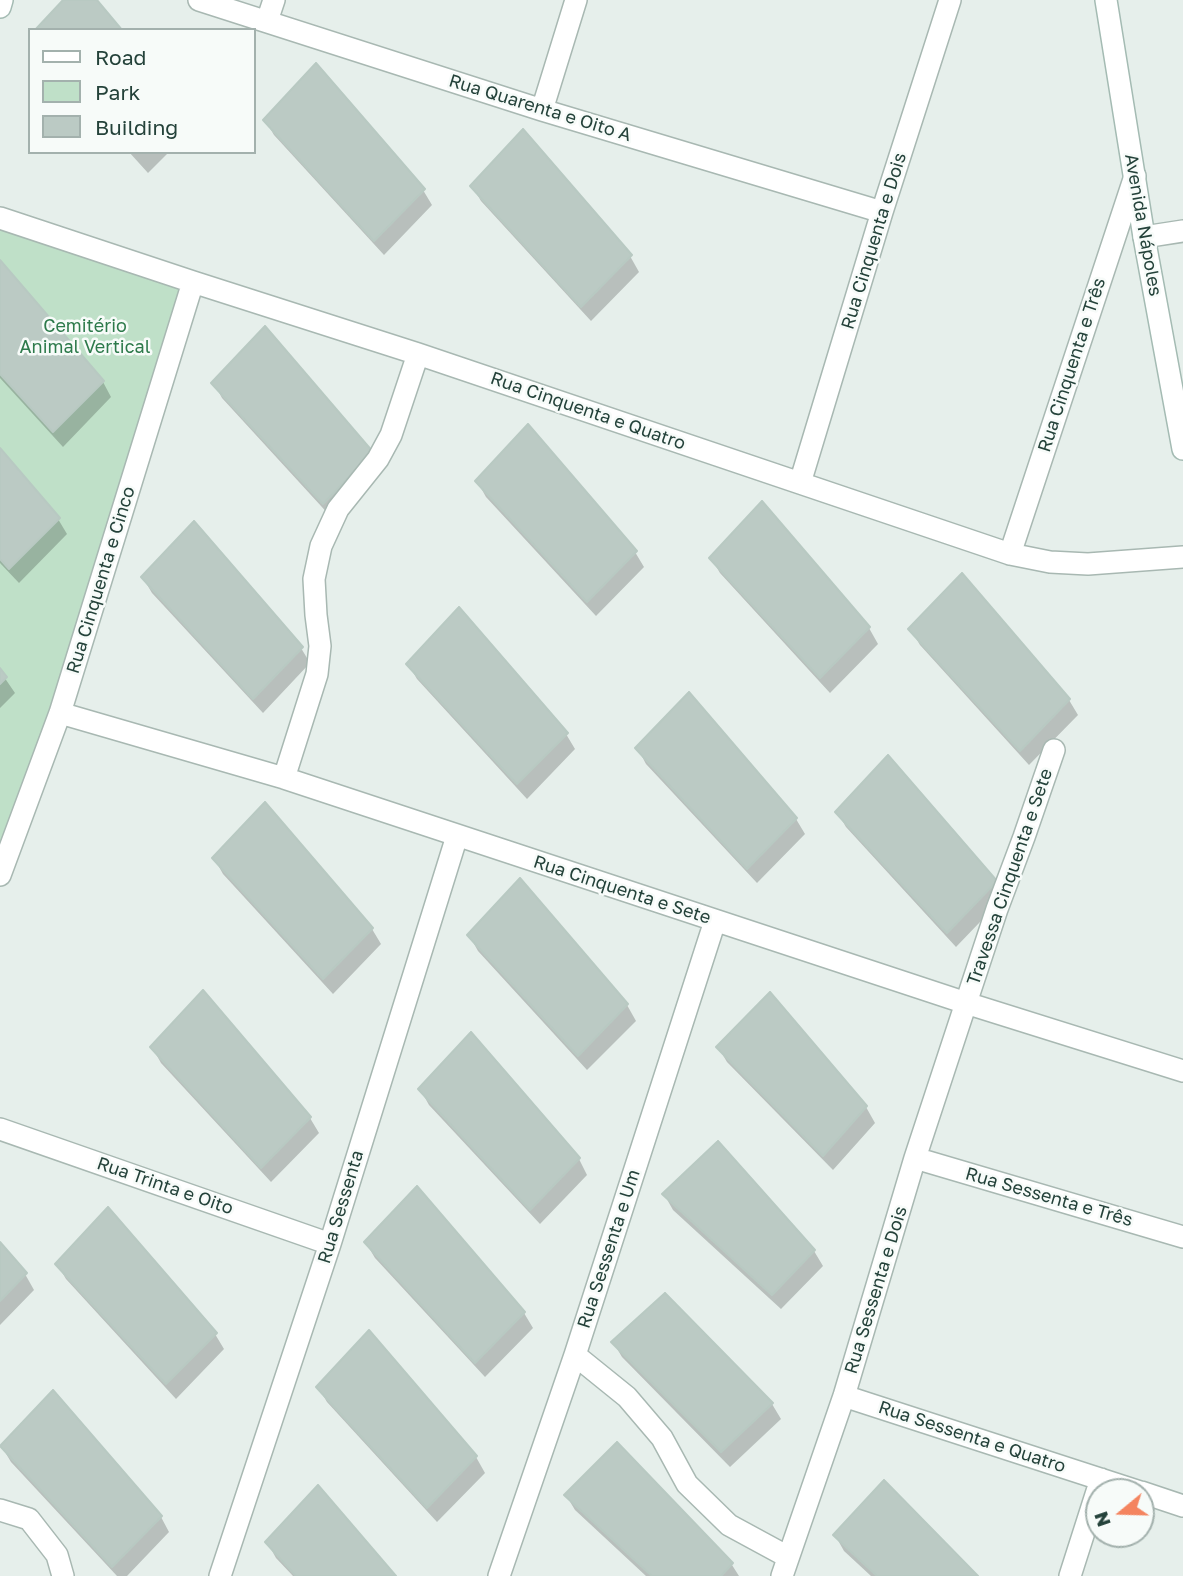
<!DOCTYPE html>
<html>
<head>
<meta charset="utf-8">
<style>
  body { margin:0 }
  #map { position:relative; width:1183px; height:1576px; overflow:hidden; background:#e6efeb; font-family:"Golos Text",sans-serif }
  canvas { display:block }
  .legend { position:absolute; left:28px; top:28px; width:228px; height:126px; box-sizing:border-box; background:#f7fbf9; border:2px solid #a3b1ad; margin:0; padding:9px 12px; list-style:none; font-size:21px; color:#24423a }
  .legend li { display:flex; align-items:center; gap:14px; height:35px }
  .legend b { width:35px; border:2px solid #a3b1ad }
  .north { position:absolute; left:1085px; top:1478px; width:70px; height:70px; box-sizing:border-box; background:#f7fbf9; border:2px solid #a3b1ad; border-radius:50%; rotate:251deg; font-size:19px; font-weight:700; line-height:28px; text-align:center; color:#24423a }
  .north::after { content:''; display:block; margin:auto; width:24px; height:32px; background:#f4845f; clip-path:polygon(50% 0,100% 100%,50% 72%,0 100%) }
</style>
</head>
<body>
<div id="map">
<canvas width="1183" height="1576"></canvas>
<ul class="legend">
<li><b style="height:9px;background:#fff"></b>Road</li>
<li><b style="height:19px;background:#bfe0c8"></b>Park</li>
<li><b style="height:19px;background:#bbcac4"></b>Building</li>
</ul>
<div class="north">N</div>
</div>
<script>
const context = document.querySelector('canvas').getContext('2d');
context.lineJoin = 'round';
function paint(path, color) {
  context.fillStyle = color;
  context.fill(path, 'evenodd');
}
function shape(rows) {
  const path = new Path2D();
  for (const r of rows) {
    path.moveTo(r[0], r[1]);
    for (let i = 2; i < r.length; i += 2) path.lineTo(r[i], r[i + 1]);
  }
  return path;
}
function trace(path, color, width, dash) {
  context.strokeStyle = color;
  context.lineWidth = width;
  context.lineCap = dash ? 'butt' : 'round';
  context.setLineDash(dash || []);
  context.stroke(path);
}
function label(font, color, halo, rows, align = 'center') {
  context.font = font + ' "Golos Text",sans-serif';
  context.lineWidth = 5;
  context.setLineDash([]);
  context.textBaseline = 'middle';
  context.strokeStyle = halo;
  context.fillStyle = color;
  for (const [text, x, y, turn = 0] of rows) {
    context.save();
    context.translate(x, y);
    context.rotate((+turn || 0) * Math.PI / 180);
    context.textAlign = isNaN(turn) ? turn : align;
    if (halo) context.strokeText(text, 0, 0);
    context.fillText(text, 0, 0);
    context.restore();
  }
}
paint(shape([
  [0,218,193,282,0,875]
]), '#bfe0c8');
paint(shape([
  [265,120,423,190,432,205,384,255,274,135],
  [129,152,169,152,148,173],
  [472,186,630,256,639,272,591,321,481,201],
  [0,263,103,382,111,397,63,447,0,378],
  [214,383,372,453,332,518,222,398],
  [0,451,58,519,67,534,19,583,0,563],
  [477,481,635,552,644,567,596,616,486,497],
  [711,558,869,628,878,644,830,693,720,573],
  [143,578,301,648,310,663,263,713,152,593],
  [911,630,1069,700,1078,715,1029,765,920,645],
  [408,664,566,734,575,749,527,799,417,679],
  [0,671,15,693,0,708],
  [638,749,796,819,805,834,757,883,646,764],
  [837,812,995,882,1004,897,956,947,846,827],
  [214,858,372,929,381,944,333,994,223,874],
  [520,880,627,1005,636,1021,587,1070,478,951,469,935],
  [152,1047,310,1118,319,1133,271,1182,161,1063],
  [718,1047,866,1107,875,1123,833,1170,727,1062],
  [420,1089,579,1159,587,1175,540,1224,429,1105],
  [664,1194,814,1251,823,1266,781,1309,673,1210],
  [366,1243,524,1313,533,1328,485,1377,375,1258],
  [0,1245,25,1274,34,1290,0,1325],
  [57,1264,215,1334,224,1349,176,1399,66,1279],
  [369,1333,476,1457,485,1473,437,1522,327,1402,318,1387],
  [613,1342,772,1404,781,1419,730,1467,622,1357],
  [617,1445,732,1565,739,1576,646,1576,575,1510,566,1495],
  [2,1447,161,1517,169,1532,127,1576,117,1576,11,1462],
  [835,1535,976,1576,871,1576,844,1551],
  [267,1542,394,1576,293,1576,276,1558]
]), '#0003');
const building = shape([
  [63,0,97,0,122,30,35,30,63,0],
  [316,63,425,189,374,241,263,120,316,63],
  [523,129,632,255,581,307,470,186,523,129],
  [0,260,104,381,53,432,0,374,0,260],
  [265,326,373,452,323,504,211,383,265,326],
  [528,424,637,551,587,602,475,481,528,424],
  [0,448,60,518,9,569,0,559,0,448],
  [762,501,870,627,820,678,709,558,762,501],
  [194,521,303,647,253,699,141,577,194,521],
  [962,573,1070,699,1020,751,908,629,962,573],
  [459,607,568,733,517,784,406,664,459,607],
  [0,668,7,677,0,684,0,668],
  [689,692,797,818,747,869,635,748,689,692],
  [888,755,997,881,947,933,835,812,888,755],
  [265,802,373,928,323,979,212,858,265,802],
  [520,878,628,1004,578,1056,467,935,520,878],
  [203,990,311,1117,261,1168,150,1047,203,990],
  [770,992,867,1106,823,1156,716,1047,770,992],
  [471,1032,580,1158,530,1210,418,1089,471,1032],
  [718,1141,815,1250,772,1295,662,1194,718,1141],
  [417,1186,525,1312,475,1363,364,1242,417,1186],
  [108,1207,217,1333,166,1384,55,1264,108,1207],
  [0,1242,27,1273,0,1301,0,1242],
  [665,1293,773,1403,721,1452,611,1342,665,1293],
  [369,1330,477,1456,427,1508,316,1387,369,1330],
  [53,1390,162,1516,112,1567,0,1446,53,1390],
  [617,1442,733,1563,721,1576,652,1576,564,1495,617,1442],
  [884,1480,978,1576,877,1576,833,1535,884,1480],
  [318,1485,396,1576,296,1576,265,1542,318,1485]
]);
paint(building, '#bbcac4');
trace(building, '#b8c9c2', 2);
const street = shape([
  [199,0,542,110,882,212],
  [267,21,274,0],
  [542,110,576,0],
  [0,218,193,282,418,354,1010,554,1050,562,1088,564,1183,557],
  [1144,237,1183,231],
  [800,483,882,212,950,0],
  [1010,554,1135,176],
  [60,713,284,778,966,1003,1183,1071],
  [284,778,317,674,320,646,316,615,314,579,321,546,338,509,378,459,391,435,418,354],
  [0,875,60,713,193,282],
  [0,1129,330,1244],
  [915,1158,1183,1237],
  [575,1355,627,1397,662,1438,687,1484,729,1525,788,1557],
  [844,1396,1140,1492],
  [1141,1492,1183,1506],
  [0,1510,29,1519,57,1555,63,1576],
  [220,1576,330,1244,457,836],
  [499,1576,575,1355,715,921],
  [782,1576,844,1396,915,1158,966,1003,997,909,1024,837,1054,750],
  [1070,1576,1101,1479]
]);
const secondary = shape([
  [1106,0,1144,237,1183,449],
  [0,7,2,0]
]);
trace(street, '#a8b8b2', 24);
trace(secondary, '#a4bbb3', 24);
trace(street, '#fff', 21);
trace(secondary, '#fff', 21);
label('18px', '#24423a', '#f7fbf9', [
  ["Rua Quarenta e Oito A",540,108,17],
  ["Avenida Nápoles",1143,225,80],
  ["Rua Cinquenta e Dois",874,241,-73],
  ["Rua Cinquenta e Três",1072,365,-72],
  ["Rua Cinquenta e Quatro",588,411,19],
  ["Rua Cinquenta e Cinco",101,580,-73],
  ["Travessa Cinquenta e Sete",1010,877,-71],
  ["Rua Cinquenta e Sete",622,890,18],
  ["Rua Trinta e Oito",165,1186,19],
  ["Rua Sessenta e Três",1049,1197,16],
  ["Rua Sessenta",341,1207,-73],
  ["Rua Sessenta e Um",609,1249,-72],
  ["Rua Sessenta e Dois",876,1290,-73],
  ["Rua Sessenta e Quatro",972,1437,18]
]);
label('18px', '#2d7a4b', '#f7fbf9', [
  ["Cemitério",85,326],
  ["Animal Vertical",85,347]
]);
</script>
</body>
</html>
